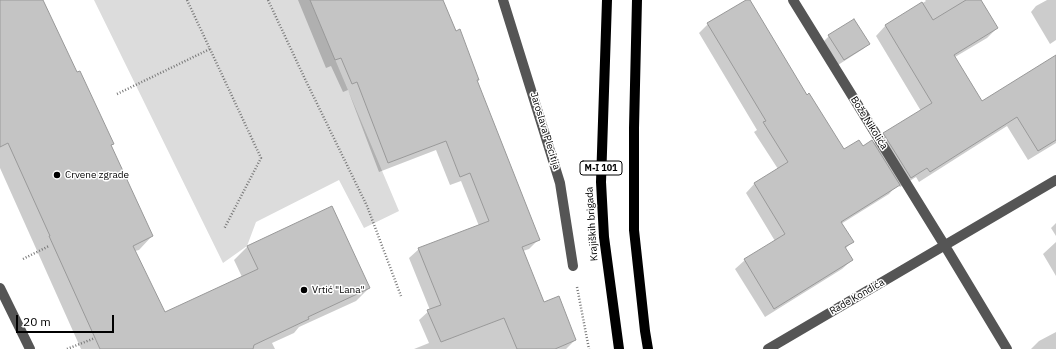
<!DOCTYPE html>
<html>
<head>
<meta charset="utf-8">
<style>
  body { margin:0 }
  #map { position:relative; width:1056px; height:349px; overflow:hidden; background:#fff; font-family:"IBM Plex Sans",sans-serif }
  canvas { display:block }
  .scale { position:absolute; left:16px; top:315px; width:98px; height:18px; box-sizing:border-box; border:2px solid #000; border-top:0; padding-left:5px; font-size:12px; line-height:14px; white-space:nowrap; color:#000; -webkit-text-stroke:3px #fff; paint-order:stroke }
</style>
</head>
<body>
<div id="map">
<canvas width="1056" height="349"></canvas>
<div class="scale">20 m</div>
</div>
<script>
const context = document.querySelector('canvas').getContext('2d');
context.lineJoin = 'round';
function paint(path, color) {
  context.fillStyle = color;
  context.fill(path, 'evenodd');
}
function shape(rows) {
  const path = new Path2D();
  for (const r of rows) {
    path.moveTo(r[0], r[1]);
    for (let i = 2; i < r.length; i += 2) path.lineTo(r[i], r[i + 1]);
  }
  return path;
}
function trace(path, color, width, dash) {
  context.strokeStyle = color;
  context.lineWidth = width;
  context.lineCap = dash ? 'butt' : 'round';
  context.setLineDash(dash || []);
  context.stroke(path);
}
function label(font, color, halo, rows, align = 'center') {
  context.font = font + ' "IBM Plex Sans",sans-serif';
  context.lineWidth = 3;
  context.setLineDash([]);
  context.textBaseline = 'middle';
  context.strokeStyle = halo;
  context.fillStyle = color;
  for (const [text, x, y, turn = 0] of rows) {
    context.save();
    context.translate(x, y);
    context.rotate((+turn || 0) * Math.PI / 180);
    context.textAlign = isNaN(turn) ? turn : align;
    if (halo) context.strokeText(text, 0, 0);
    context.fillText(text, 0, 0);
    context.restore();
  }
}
paint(shape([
  [94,0,310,0,399,211,364,228,339,180,256,222,247,246,223,263]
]), '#dcdcdc');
paint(shape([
  [0,0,42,0,76,74,113,144,110,146,152,236,139,250,135,251,164,314,242,277,234,260,248,246,369,288,356,301,299,327,294,333,272,343,275,349,81,349,0,168],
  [298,0,442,0,478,80,476,81,538,240,529,249,523,251,543,304,575,340,566,349,414,349,429,343,419,320,430,310,409,258,419,249,479,226,461,181,450,185,436,150,379,172,348,90,343,92,331,66,326,68],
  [749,0,806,96,844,150,862,148,873,144,884,134,921,111,876,36,886,25,926,1,925,0,980,0,997,28,987,38,955,57,982,102,1056,86,1056,143,1028,160,1007,126,919,182,916,177,900,187,898,184,889,194,841,224,852,242,845,249,852,260,842,269,765,317,735,269,745,260,775,241,746,193,755,183,778,169,754,132,757,130,699,33,708,24],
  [1047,0,1056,0,1056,40,1050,44,1031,12,1036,6],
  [829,36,868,44,863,49,838,65,824,41],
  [1056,223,1056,236,1051,228],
  [1056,242,1056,276,1043,254],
  [1056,332,1056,349,1031,349,1039,341]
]), '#0003');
const building = shape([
  [0,0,43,0,77,72,80,71,114,144,111,145,153,236,133,246,165,312,258,269,247,246,332,206,370,288,308,317,309,319,254,345,253,349,100,349,49,236,50,236,8,143,0,147,0,0],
  [310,0,443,0,456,31,460,29,479,80,477,80,540,240,522,247,544,302,559,296,576,340,555,349,517,349,504,318,441,342,427,310,441,305,418,248,489,221,470,173,460,177,446,141,388,163,357,82,352,84,341,58,335,60,310,0],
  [746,0,750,0,807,95,809,93,844,149,859,140,863,146,872,140,900,185,841,222,854,242,845,247,853,260,774,309,744,259,785,234,754,183,788,162,763,122,766,121,707,23,746,0],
  [966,0,981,0,998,28,954,55,982,101,1056,55,1056,140,1038,151,1017,117,930,172,927,168,911,178,883,133,932,103,885,25,922,2,933,20,966,0],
  [854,19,870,44,844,60,828,35,854,19]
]);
paint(building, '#c4c4c4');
trace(building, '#999', 1);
trace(shape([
  [187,0,261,158,224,229],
  [268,0,305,79,367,206,401,296],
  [117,94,210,49],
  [23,259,49,246],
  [577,287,589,349],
  [67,349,95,338]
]), '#777', 2.5, [1, 2]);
trace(shape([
  [503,0,560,183,573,266],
  [793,0,945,246,1007,349],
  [0,288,30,349],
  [768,349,1056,180]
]), '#555', 10);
trace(shape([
  [607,0,601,182,604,237,619,349],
  [637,0,634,128,634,230,645,331,648,349]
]), '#000', 10);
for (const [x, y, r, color] of [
  [57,175,4,"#000"],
  [304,290,4,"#000"]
]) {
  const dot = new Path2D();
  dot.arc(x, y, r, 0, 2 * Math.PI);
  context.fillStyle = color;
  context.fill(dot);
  trace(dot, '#fff', 1.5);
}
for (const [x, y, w] of [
  [601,168,42]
]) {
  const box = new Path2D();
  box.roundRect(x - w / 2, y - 7, w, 14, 3);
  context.fillStyle = '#fff';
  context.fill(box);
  trace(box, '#000', 1);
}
label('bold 9px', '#000', null, [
  ["M-I 101",601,168]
]);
label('10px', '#000', '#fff', [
  ["Bože Nikolića",869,123,58],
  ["Jaroslava Plecitija",545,131,73],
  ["Krajiških brigada",592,224,-94],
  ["Rade Kondića",857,297,-30]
]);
label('10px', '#000', '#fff', [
  ["Crvene zgrade",65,175],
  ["Vrtić \"Lana\"",312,290]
], 'left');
</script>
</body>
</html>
